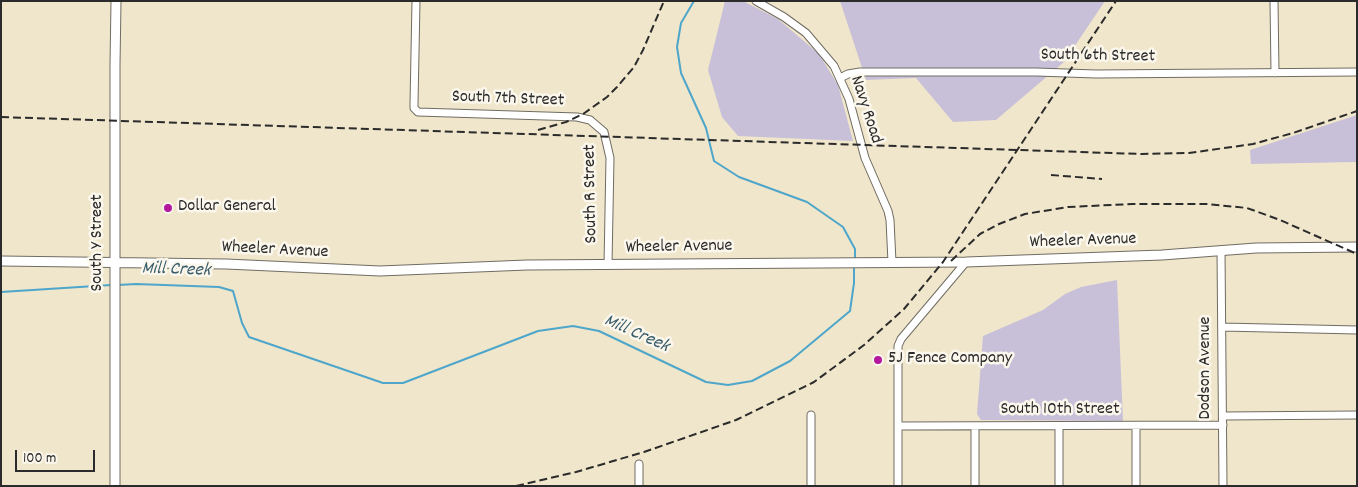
<!DOCTYPE html>
<html>
<head>
<meta charset="utf-8">
<style>
  body { margin:0 }
  #map { position:relative; width:1358px; height:487px; overflow:hidden; background:#f0e6cb; font-family:Dekko,sans-serif }
  canvas { display:block }
  .frame { position:absolute; inset:0; border:2px solid #2b2b2b; pointer-events:none }
  .scale { position:absolute; left:15px; top:450px; width:80px; height:22px; box-sizing:border-box; border:2px solid #2b2b2b; border-top:0; padding-left:6px; font-size:15px; line-height:18px; white-space:nowrap; color:#2b2b2b; -webkit-text-stroke:4px #fbf7ec; paint-order:stroke }
</style>
</head>
<body>
<div id="map">
<canvas width="1358" height="487"></canvas>
<div class="frame"></div>
<div class="scale">100 m</div>
</div>
<script>
const context = document.querySelector('canvas').getContext('2d');
context.lineJoin = 'round';
function paint(path, color) {
  context.fillStyle = color;
  context.fill(path, 'evenodd');
}
function shape(rows) {
  const path = new Path2D();
  for (const r of rows) {
    path.moveTo(r[0], r[1]);
    for (let i = 2; i < r.length; i += 2) path.lineTo(r[i], r[i + 1]);
  }
  return path;
}
function trace(path, color, width, dash) {
  context.strokeStyle = color;
  context.lineWidth = width;
  context.lineCap = dash ? 'butt' : 'round';
  context.setLineDash(dash || []);
  context.stroke(path);
}
function label(font, color, halo, rows, align = 'center') {
  context.font = font + ' Dekko,sans-serif';
  context.lineWidth = 5;
  context.setLineDash([]);
  context.textBaseline = 'middle';
  context.strokeStyle = halo;
  context.fillStyle = color;
  for (const [text, x, y, turn = 0] of rows) {
    context.save();
    context.translate(x, y);
    context.rotate((+turn || 0) * Math.PI / 180);
    context.textAlign = isNaN(turn) ? turn : align;
    if (halo) context.strokeText(text, 0, 0);
    context.fillText(text, 0, 0);
    context.restore();
  }
}
paint(shape([
  [725,1,743,1,778,19,819,54,838,85,853,141,738,136,722,117,708,70],
  [840,1,1105,1,1064,62,996,120,953,122,916,78,866,80],
  [1357,115,1357,162,1251,164,1250,150],
  [1117,280,1123,421,981,420,977,414,983,336,1043,310,1065,294,1081,287]
]), '#c8c0d8');
trace(shape([
  [694,1,681,23,677,47,681,73,706,128,714,161,739,177,807,202,843,227,855,249,855,259],
  [118,285,136,284,219,287,233,291,242,323,249,337,383,383,403,383,538,331,573,326,599,331,706,382,728,385,752,381,790,361,850,311,854,283,854,267],
  [1,292,111,285]
]), '#4ea6cb', 2);
const minor = shape([
  [416,1,414,104,414,108,418,112,577,117,590,120,604,132,610,158,608,265],
  [756,1,784,17,806,33,834,66,849,99,865,158,888,211,890,220,892,262],
  [1274,1,1275,73],
  [840,78,848,74,860,72,1036,72,1096,74,1357,72],
  [1221,250,1223,486],
  [1222,327,1357,330],
  [811,415,811,486],
  [1223,416,1357,415],
  [898,426,1223,425],
  [975,426,975,486],
  [1059,427,1059,486],
  [639,464,639,486],
  [898,486,898,346,901,339,966,262],
  [1136,486,1136,426]
]);
const major = shape([
  [1,261,226,264,380,271,527,265,966,262,1162,255,1256,248,1357,247],
  [115,486,115,65,116,1]
]);
trace(minor, '#706c63', 9);
trace(major, '#706c63', 11);
trace(minor, '#fff', 7);
trace(major, '#fff', 9);
trace(shape([
  [1,117,1142,154,1189,153,1253,144,1293,133,1357,111],
  [538,130,566,122,583,114,607,97,617,87,634,67,643,50,664,1],
  [1051,175,1102,179],
  [951,261,980,234,999,224,1025,214,1068,207,1132,204,1207,204,1247,208,1280,220,1357,254],
  [516,486,576,472,644,452,736,420,814,382,864,345,904,309,943,262,1116,1]
]), '#2b2b2b', 2, [8, 4]);
for (const [x, y, r, color] of [
  [168,208,5,"#b5179e"],
  [878,360,5,"#b5179e"]
]) {
  const dot = new Path2D();
  dot.arc(x, y, r, 0, 2 * Math.PI);
  context.fillStyle = color;
  context.fill(dot);
  trace(dot, '#fbf7ec', 2);
}
label('18px', '#2b2b2b', '#fbf7ec', [
  ["South 6th Street",1098,57,1],
  ["South 7th Street",508,100,2],
  ["Navy Road",865,110,72],
  ["South R Street",592,194,-91],
  ["Wheeler Avenue",1083,242,-2],
  ["South Y Street",99,243,-90],
  ["Wheeler Avenue",679,248,-1],
  ["Wheeler Avenue",275,251,3],
  ["Dodson Avenue",1207,368,-90],
  ["South 10th Street",1060,411]
]);
label('18px', '#2b2b2b', '#fbf7ec', [
  ["Dollar General",178,208],
  ["5J Fence Company",888,360]
], 'left');
label('italic 19px', '#395c6b', '#fbf7ec', [
  ["Mill Creek",176,271,2],
  ["Mill Creek",636,335,24]
]);
</script>
</body>
</html>
